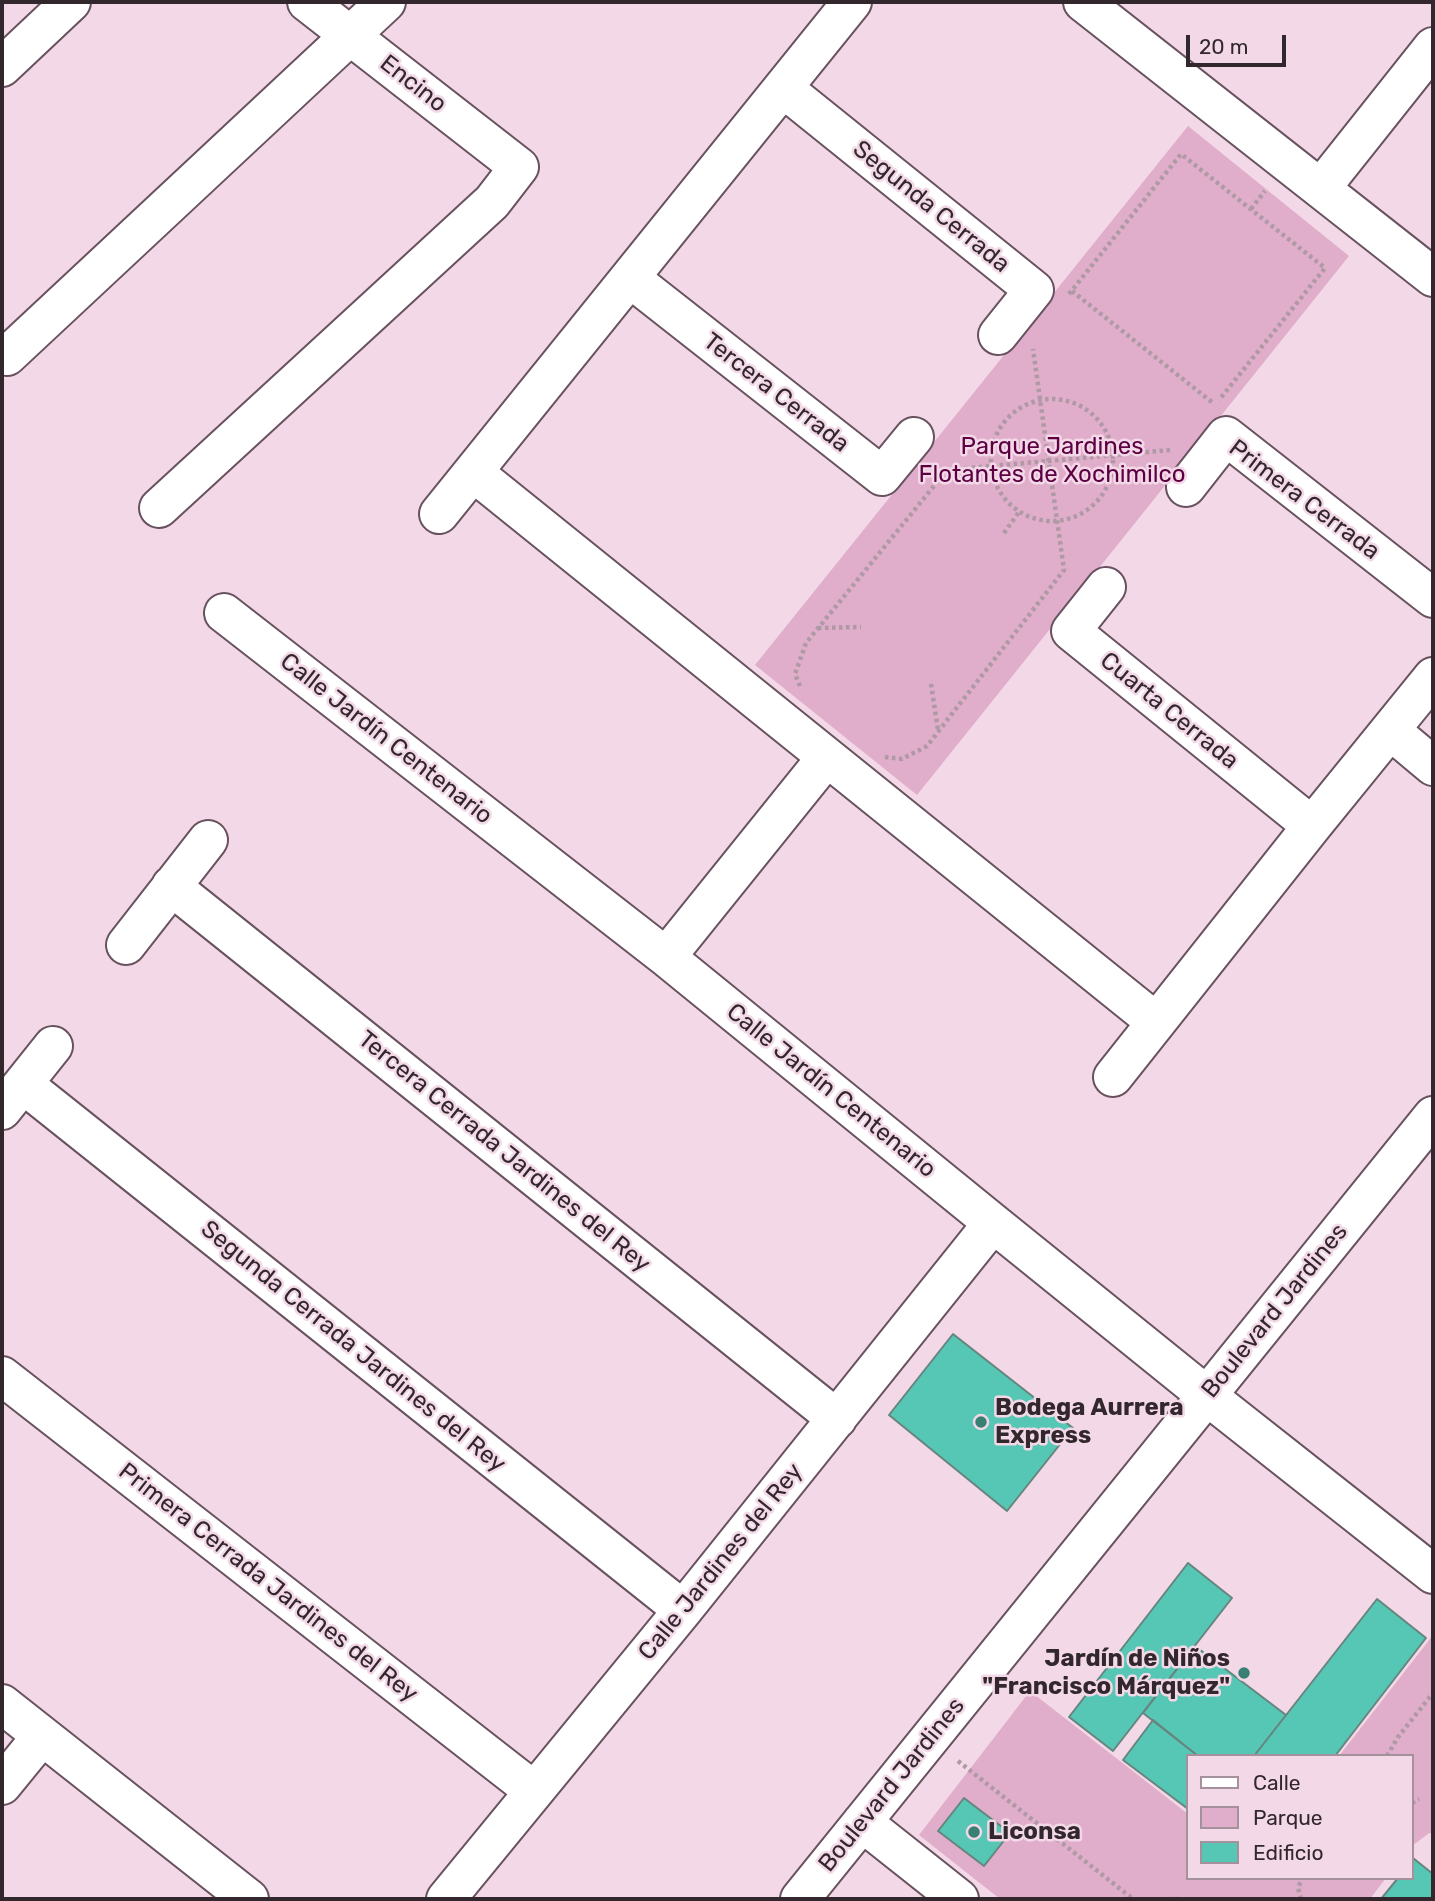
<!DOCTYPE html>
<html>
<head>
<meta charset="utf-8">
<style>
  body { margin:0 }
  #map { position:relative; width:1435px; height:1901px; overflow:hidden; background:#f3d8e7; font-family:Rubik,sans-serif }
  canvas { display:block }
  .frame { position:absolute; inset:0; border:4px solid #31272c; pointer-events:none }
  .legend { position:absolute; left:1186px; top:1754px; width:228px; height:126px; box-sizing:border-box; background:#f3d8e7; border:2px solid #a5919c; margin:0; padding:9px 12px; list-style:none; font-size:21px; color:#31272c }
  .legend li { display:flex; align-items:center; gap:14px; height:35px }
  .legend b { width:35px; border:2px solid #a5919c }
  .scale { position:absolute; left:1186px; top:35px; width:100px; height:32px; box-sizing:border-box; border:4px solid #31272c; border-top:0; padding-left:9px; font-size:21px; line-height:24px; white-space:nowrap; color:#31272c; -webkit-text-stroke:5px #f3d8e7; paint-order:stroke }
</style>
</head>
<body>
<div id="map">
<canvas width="1435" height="1901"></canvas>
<div class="frame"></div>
<ul class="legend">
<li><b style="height:9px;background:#fff"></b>Calle</li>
<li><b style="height:19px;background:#e0aeca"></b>Parque</li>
<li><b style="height:19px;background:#56c6b5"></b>Edificio</li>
</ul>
<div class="scale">20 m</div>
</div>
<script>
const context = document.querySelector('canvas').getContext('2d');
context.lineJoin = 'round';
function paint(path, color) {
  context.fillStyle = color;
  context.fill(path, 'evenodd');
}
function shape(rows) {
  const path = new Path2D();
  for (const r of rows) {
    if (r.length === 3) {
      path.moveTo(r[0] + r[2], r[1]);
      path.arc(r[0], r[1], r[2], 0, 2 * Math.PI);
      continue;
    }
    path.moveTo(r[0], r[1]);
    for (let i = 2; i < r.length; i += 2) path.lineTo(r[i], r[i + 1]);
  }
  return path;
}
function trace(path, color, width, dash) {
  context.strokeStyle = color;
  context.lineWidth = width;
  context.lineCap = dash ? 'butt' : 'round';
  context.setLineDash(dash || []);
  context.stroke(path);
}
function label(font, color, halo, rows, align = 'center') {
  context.font = font + ' Rubik,sans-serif';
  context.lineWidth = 5;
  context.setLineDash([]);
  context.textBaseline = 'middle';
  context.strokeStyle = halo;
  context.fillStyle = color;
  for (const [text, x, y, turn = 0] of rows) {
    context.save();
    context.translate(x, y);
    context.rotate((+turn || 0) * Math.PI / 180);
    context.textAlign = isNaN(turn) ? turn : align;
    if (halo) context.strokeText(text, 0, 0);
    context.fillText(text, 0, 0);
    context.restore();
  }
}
paint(shape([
  [1188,126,1349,256,917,795,755,665],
  [1433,1635,1433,1834,1429,1833,1412,1846,1412,1756,1339,1756],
  [1030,1691,1188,1814,1188,1878,1386,1878,1370,1899,1000,1899,919,1835]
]), '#e0aeca');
const building = shape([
  [953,1334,1073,1428,1007,1511,889,1415,953,1334],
  [1188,1563,1232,1598,1113,1751,1069,1717,1188,1563],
  [1377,1599,1426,1638,1335,1756,1254,1756,1377,1599],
  [1195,1646,1286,1715,1254,1756,1198,1756,1143,1713,1195,1646],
  [1153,1720,1198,1756,1188,1756,1188,1809,1123,1760,1153,1720],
  [964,1798,1010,1833,984,1866,938,1831,964,1798],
  [1413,1858,1433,1874,1433,1899,1381,1899,1398,1878,1412,1878,1413,1858]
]);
paint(building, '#56c6b5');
trace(building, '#67857f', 2);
const minor = shape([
  [1083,2,1433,277],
  [2,67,71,2],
  [783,88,1034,290,998,335],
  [1321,188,1433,47],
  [630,278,882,476,914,437],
  [7,356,386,2],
  [473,472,1156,1022],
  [1186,487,1226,436,1433,598],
  [159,508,492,202,519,167,307,2],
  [439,514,852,2],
  [1106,587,1071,631,1312,826],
  [224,613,666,957,993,1223,1206,1395,1433,1574],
  [1390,730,1433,766],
  [171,886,837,1419],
  [126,945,208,840],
  [666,957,827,757],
  [1113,1077,1312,826,1433,677],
  [23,1084,683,1610],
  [2,1110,53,1046],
  [2,1376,534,1791],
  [2,1704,249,1899],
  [2,1785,42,1736],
  [862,1822,959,1899],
  [446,1899,683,1610,993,1223],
  [800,1899,1433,1116]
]);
trace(minor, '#68525f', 42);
trace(shape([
  [1251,209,1265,191],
  [1072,291,1213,403],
  [1069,294,1181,154,1325,268,1219,400],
  [1052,460,61],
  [1048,461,1170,450],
  [1004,533,1019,512],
  [818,628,861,627],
  [931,684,938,730],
  [800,686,795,674,806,643,947,470,1048,461],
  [885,757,902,759,927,746,1064,570,1033,349],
  [1387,1756,1398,1737,1433,1693],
  [958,1761,1133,1899],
  [1412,1803,1419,1799],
  [1169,1899,1178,1899],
  [1301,1899,1298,1888,1302,1878]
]), '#ae99a5', 4.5, [3.5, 3.5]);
trace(minor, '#fff', 38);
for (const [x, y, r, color] of [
  [981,1422,7,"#3a7f74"],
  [1244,1673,7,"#3a7f74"],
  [974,1832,7,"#3a7f74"]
]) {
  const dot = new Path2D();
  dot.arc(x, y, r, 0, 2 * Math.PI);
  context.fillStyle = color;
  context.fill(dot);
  trace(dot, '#f3d8e7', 2.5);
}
label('24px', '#31272c', '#f3d8e7', [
  ["Encino",413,84,38],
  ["Segunda Cerrada",931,207,39],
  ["Tercera Cerrada",776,393,38],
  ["Primera Cerrada",1304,500,37],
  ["Cuarta Cerrada",1169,711,39],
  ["Calle Jardín Centenario",386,739,38],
  ["Calle Jardín Centenario",831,1091,39],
  ["Tercera Cerrada Jardines del Rey",504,1152,39],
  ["Boulevard Jardines",1275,1311,-51],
  ["Segunda Cerrada Jardines del Rey",353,1347,39],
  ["Calle Jardines del Rey",721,1562,-51],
  ["Primera Cerrada Jardines del Rey",268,1583,38],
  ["Boulevard Jardines",892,1785,-51]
]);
label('24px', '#5c0043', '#f3d8e7', [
  ["Parque Jardines",1052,447],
  ["Flotantes de Xochimilco",1052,475]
]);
label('bold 24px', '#31272c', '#f3d8e7', [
  ["Bodega Aurrera",995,1408],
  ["Express",995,1436],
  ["Jardín de Niños",1230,1659,"right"],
  ["\"Francisco Márquez\"",1230,1687,"right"],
  ["Liconsa",988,1832]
], 'left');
</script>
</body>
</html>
